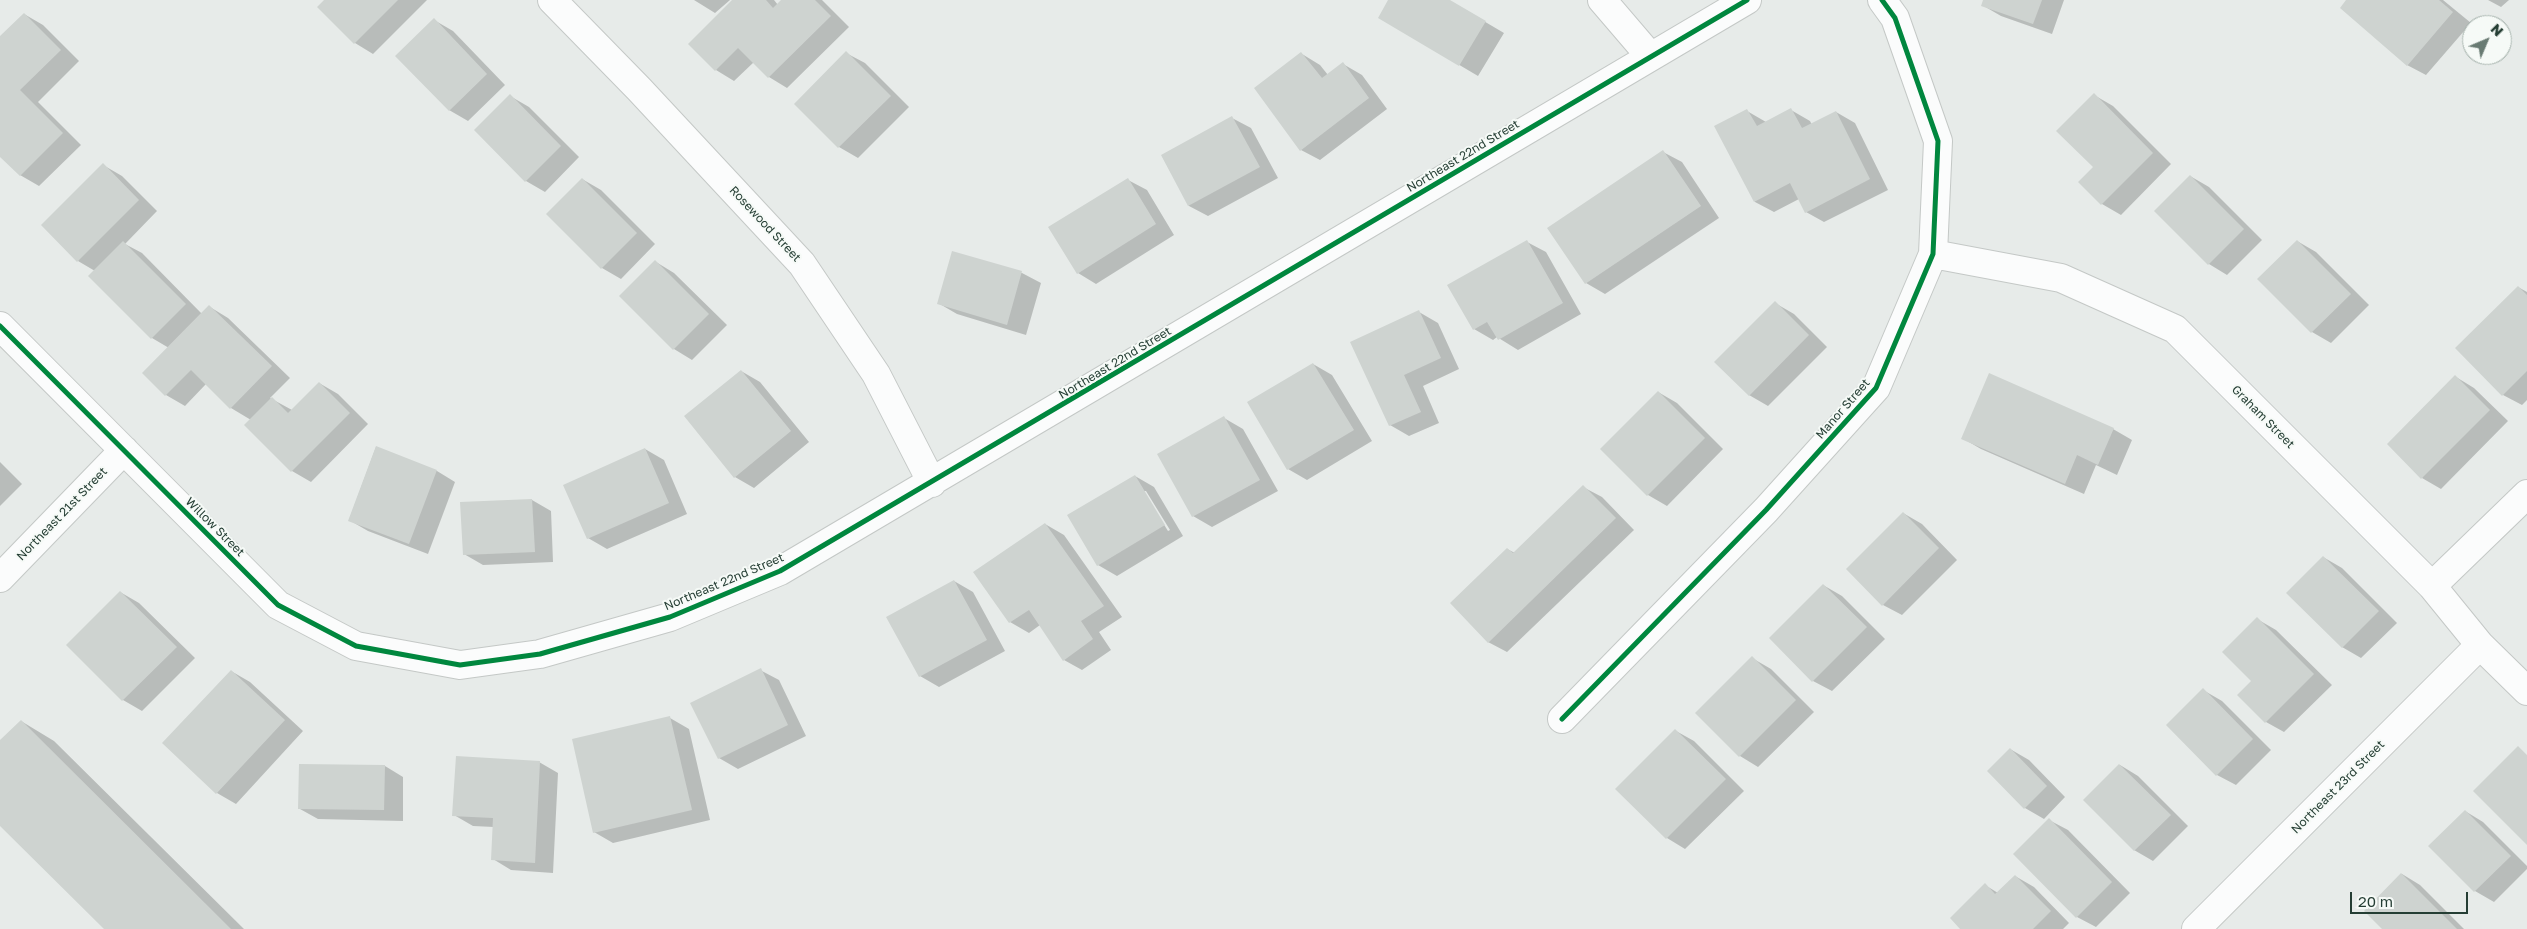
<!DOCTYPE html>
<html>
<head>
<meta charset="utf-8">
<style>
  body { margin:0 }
  #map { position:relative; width:2527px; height:929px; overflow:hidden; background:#e7ebe9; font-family:"Golos Text",sans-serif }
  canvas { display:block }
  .north { position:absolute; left:2462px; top:15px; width:50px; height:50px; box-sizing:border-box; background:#f6faf7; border:1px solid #a2afa9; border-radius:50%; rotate:45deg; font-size:14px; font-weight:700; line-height:20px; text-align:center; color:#253e34 }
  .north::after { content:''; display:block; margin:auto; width:18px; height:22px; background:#697b73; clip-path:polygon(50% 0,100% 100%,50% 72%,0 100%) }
  .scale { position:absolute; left:2350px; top:892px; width:118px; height:22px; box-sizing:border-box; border:2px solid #253e34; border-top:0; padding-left:6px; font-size:15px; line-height:18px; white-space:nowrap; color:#253e34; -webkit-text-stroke:4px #f6faf7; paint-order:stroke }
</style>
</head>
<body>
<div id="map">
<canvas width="2527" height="929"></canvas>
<div class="north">N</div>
<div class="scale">20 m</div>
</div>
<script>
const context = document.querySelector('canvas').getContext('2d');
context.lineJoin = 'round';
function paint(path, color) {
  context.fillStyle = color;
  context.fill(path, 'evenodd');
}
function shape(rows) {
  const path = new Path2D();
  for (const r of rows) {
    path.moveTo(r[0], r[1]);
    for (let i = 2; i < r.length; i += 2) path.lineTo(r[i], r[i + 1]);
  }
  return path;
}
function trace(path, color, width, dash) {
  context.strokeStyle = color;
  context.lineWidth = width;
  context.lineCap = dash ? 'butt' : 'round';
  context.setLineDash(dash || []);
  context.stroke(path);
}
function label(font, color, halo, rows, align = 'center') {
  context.font = font + ' "Golos Text",sans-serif';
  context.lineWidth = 4;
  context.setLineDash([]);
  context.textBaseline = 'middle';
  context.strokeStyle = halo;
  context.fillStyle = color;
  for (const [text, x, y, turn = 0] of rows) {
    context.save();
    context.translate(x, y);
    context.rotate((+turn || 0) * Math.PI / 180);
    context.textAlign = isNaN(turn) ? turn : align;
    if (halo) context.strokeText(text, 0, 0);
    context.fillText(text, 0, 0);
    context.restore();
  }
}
paint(shape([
  [326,0,427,0,373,54,355,43],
  [694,0,730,0,715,13],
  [734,0,774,0,778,5,783,0,822,0,849,27,787,88,769,77,754,62,734,81,716,70],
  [1390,0,1448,0,1504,33,1478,76,1380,18],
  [1984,0,2064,0,2052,34,2001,16,1982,5],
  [2348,0,2443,0,2471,23,2426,75,2407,65],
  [2488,0,2509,0,2501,7],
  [24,14,43,25,79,61,38,102,81,145,39,186,20,175,0,155,0,38],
  [434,20,453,31,505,85,468,121,449,110],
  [846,53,865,63,909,107,858,158,839,147,795,104],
  [1302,54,1320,65,1328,75,1343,64,1362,75,1387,109,1320,160,1301,150],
  [2094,95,2113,106,2171,164,2121,215,2102,204,2080,182,2095,167],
  [510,96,529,107,579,157,545,192,526,181],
  [1791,110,1810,121,1812,125,1836,112,1855,123,1888,190,1824,222,1806,212,1799,199,1774,212,1755,202,1747,111,1766,122],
  [1232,118,1251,128,1278,178,1208,216,1189,206,1162,156],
  [1663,152,1682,162,1719,218,1605,294,1586,283],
  [103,165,122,176,157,211,125,244,142,253,202,314,210,307,228,318,290,378,270,398,292,410,319,383,338,394,368,424,311,482,292,471,251,420,231,408,206,384,185,406,166,395,169,348,152,338,95,271,78,261],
  [2190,176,2209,187,2262,240,2227,275,2209,264],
  [582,179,601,190,655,244,621,279,602,268],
  [1128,180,1147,190,1174,235,1096,284,1078,273],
  [2297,241,2316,252,2369,305,2331,343,2312,332,2259,279],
  [1527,242,1546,252,1581,314,1518,350,1497,337,1493,340,1474,329],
  [953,252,1022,273,1041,283,1026,335,957,314,938,303],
  [656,262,674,273,727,325,692,360,674,349],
  [2518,287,2527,292,2527,400,2522,405,2503,395],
  [1775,303,1794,314,1827,347,1768,406,1749,395],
  [1419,312,1438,323,1459,369,1423,386,1439,423,1409,436,1390,425],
  [1313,364,1332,375,1372,441,1307,480,1288,469,1249,403],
  [741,371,760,382,809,442,754,488,735,477],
  [2456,377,2474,388,2508,421,2441,489,2422,478],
  [1658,392,1677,403,1723,449,1667,506,1648,495,1602,449],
  [1224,418,1243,429,1278,491,1212,527,1193,516],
  [2113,429,2132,440,2117,475,2096,465,2084,494,1981,449,1962,438],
  [376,447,437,471,455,482,428,554,368,531,349,520],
  [645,449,664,460,687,514,607,549,588,538],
  [0,462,22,484,0,506],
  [1135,476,1154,487,1183,536,1117,576,1098,565],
  [1143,491,1146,491,1170,530,1168,531],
  [1583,487,1602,497,1634,530,1507,652,1488,642,1507,549,1515,553],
  [532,500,551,511,553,562,483,565,464,554],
  [1903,513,1922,524,1957,560,1902,615,1883,605],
  [1045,524,1064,535,1122,617,1099,632,1111,650,1082,670,1064,660,1040,625,1029,633,1010,622],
  [2323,557,2342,568,2397,623,2361,658,2342,647],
  [954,581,973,592,1005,651,939,687,920,676],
  [1823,585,1842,596,1885,639,1832,691,1813,681],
  [120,592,139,603,195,658,142,711,123,700,68,645],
  [2257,619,2276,630,2332,685,2284,732,2266,722,2252,681],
  [1752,658,1771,669,1814,712,1758,767,1740,756,1697,713],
  [760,670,779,680,806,736,738,769,719,758],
  [231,671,250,682,303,731,236,804,217,793],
  [2203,690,2222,701,2271,750,2236,785,2217,775],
  [670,718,689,729,710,820,613,843,594,832],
  [21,721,54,741,244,929,106,929,0,824,0,742],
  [1676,731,1694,741,1744,791,1685,849,1667,838],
  [2010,749,2029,760,2065,797,2044,819,2025,808],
  [539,762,558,773,553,873,511,870,493,859,494,827,473,826,454,815],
  [2120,765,2138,776,2188,826,2153,861,2134,850],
  [385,766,403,777,403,821,318,819,300,809],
  [2465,811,2483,822,2527,866,2527,869,2494,902,2475,891],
  [2049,820,2068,830,2130,893,2096,927,2077,917],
  [2402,874,2420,885,2464,929,2384,929],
  [2015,876,2034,887,2069,923,2063,929,1962,929,1985,885,1998,893]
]), '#0003');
paint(shape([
  [324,0,398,0,354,44,317,7],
  [732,0,766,0,773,8,781,0,815,0,831,16,768,78,738,48,715,71,688,44],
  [1388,0,1450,0,1486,21,1459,66,1378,18],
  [1983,0,2042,0,2033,24,1981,6],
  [2346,0,2439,0,2453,12,2407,66,2340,8],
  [24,13,61,50,20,90,63,133,20,176,0,157,0,36],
  [434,18,487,74,449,111,395,56],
  [846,51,891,96,838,148,794,104],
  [1301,52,1322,78,1343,62,1369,98,1300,151,1254,88],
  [2094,93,2153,153,2101,205,2078,182,2093,167,2056,131],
  [510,94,561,146,525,182,474,130],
  [1791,108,1802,128,1836,111,1870,179,1805,213,1790,183,1754,202,1714,126,1747,109,1757,126],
  [1232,116,1260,167,1188,206,1161,155],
  [1663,150,1701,206,1585,284,1547,228],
  [103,163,139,200,77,262,41,225],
  [2190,175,2244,229,2208,265,2154,211],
  [582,178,637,233,601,269,546,214],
  [1128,178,1156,224,1077,274,1048,227],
  [1527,240,1563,303,1498,340,1487,322,1473,330,1447,285],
  [2297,240,2351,294,2311,333,2257,279],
  [123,241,186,304,151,339,88,276],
  [952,251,1022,271,1007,325,937,304],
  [655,260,709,314,673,350,619,296],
  [2518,286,2527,295,2527,371,2502,396,2455,348],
  [1775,301,1809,335,1749,396,1714,362],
  [209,305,272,366,230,409,191,370,165,396,142,373],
  [1419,310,1441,358,1404,375,1421,412,1389,426,1350,342],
  [1313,363,1354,430,1287,470,1247,402],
  [741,370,791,431,734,478,684,416],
  [1989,373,2114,428,2098,465,2077,455,2065,484,1961,439],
  [2455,375,2490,410,2421,479,2387,444],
  [319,382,350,413,291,472,244,425,272,397,288,413],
  [1658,391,1705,438,1647,496,1600,449],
  [1224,416,1260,480,1192,517,1157,454],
  [376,446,437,470,409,544,348,521],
  [645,448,669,503,587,539,563,485],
  [1135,475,1165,525,1097,566,1067,515],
  [1583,485,1616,518,1488,643,1450,603,1507,548,1513,553],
  [532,499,535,552,463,555,460,502],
  [1903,512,1939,548,1882,606,1846,569],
  [1045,523,1104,606,1081,621,1093,639,1063,661,1029,610,1009,623,973,572],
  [2323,556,2379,611,2342,648,2286,593],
  [954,580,987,640,919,677,886,617],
  [1823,584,1867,627,1812,682,1769,638],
  [120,591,177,647,122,701,66,645],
  [2257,617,2314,674,2265,723,2237,695,2251,681,2222,652],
  [1752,656,1796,700,1739,757,1695,713],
  [761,668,788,725,718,759,690,703],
  [231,670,285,720,216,794,162,743],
  [2203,688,2253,739,2216,776,2166,725],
  [670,716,692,810,593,833,572,739],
  [21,720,231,929,104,929,0,826,0,740],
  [1675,729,1726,779,1666,839,1615,789],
  [2518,746,2527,755,2527,845,2473,791],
  [2010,748,2047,786,2024,809,1987,771],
  [456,756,540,761,535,863,491,860,493,818,452,816],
  [299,764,385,765,384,810,298,809],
  [2119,764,2171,815,2134,851,2083,800],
  [2465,810,2511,856,2474,892,2428,846],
  [2049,818,2112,882,2076,918,2013,854],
  [2401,873,2457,929,2382,929,2364,911],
  [2015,875,2051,911,2033,929,1960,929,1950,918,1985,883,1995,894]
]), '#ced3d0');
const minor = shape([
  [552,0,639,89,802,264,876,374,932,483],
  [1602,0,1650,56],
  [1933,254,2061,278,2175,329,2432,586,2480,645,2527,691],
  [0,326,278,605,356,646,460,665,540,654,670,617,780,571,1747,0],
  [0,578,124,450],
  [2432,586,2527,494],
  [1562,719,1766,510,1876,388,1933,254,1938,141,1895,18,1882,0],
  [2196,929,2480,645]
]);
trace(minor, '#c4c8c6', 30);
trace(minor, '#fbfcfc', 28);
trace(shape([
  [0,326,278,605,356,646,460,665,540,654,670,617,780,571,1747,0],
  [1562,719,1766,510,1876,388,1933,254,1938,141,1895,18,1882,0]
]), '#00873e', 5);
label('12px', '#253e34', '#f6faf7', [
  ["Northeast 22nd Street",1463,156,-31],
  ["Rosewood Street",765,224,47],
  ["Northeast 22nd Street",1115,363,-31],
  ["Manor Street",1843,409,-49],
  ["Graham Street",2263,417,45],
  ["Northeast 21st Street",62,514,-46],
  ["Willow Street",215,527,45],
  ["Northeast 22nd Street",724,582,-23],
  ["Northeast 23rd Street",2338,787,-45]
]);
</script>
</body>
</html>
